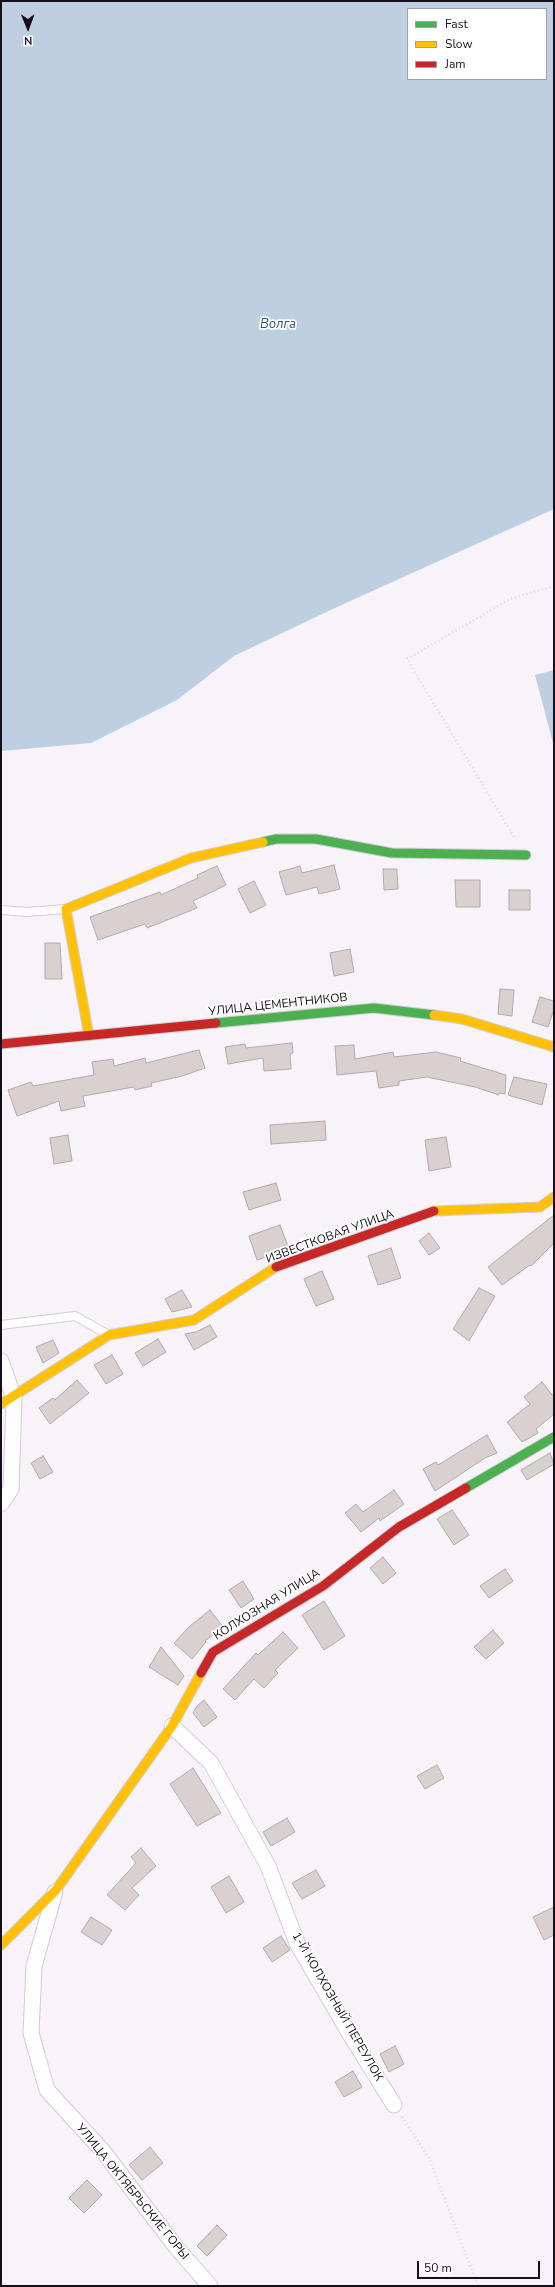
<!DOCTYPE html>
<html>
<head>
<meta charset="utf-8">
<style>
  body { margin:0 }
  #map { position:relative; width:555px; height:2287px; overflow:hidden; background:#f7f3f9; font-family:"Nunito Sans",sans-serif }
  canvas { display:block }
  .frame { position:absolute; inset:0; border:2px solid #150f19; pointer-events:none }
  .legend { position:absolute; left:407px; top:8px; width:140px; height:72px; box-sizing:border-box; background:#fff; border:1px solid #a19fa3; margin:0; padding:5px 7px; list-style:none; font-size:12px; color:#150f19 }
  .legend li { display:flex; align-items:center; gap:8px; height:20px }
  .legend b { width:20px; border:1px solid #a19fa3 }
  .north { position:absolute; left:8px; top:8px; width:40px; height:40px; -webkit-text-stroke:3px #fff; paint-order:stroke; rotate:179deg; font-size:11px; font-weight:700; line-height:16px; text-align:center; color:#150f19 }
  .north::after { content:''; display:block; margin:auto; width:14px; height:18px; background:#150f19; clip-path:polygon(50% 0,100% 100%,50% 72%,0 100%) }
  .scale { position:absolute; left:417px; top:2261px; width:123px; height:18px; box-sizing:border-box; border:2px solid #150f19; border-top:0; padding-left:5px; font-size:12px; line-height:14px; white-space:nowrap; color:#150f19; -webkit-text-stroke:3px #fff; paint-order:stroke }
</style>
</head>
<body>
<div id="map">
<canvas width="555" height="2287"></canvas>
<div class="frame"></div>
<ul class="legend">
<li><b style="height:5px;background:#4caf50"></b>Fast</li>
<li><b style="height:5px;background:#ffc107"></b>Slow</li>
<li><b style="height:5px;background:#c62828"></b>Jam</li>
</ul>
<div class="north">N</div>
<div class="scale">50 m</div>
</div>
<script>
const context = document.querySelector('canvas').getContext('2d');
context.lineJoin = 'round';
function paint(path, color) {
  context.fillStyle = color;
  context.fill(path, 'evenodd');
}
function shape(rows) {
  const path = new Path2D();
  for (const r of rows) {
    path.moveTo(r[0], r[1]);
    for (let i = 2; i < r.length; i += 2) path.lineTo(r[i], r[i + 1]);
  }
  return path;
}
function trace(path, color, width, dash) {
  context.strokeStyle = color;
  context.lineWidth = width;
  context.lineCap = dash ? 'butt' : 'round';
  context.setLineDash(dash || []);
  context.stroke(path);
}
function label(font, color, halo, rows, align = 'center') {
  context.font = font + ' "Nunito Sans",sans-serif';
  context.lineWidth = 3.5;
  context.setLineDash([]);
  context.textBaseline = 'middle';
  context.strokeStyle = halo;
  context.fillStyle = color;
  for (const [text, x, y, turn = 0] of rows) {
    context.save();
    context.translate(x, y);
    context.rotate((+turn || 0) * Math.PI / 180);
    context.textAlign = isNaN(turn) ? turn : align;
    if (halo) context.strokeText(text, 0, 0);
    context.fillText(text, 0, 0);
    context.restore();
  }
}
paint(shape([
  [1,1,554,1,554,509,337,607,234,656,177,700,91,743,1,751],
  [408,9,546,9,546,79,408,79],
  [554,670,554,747,535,675]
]), '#bfcfe2');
const building = shape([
  [334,865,340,889,319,894,317,887,286,895,279,872,300,866,302,873,334,865],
  [217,866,226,885,193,901,197,908,147,928,145,924,98,940,90,917,160,892,161,895,198,878,197,875,217,866],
  [383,869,397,869,398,889,384,890,383,869],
  [455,880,480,880,480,907,456,907,455,880],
  [254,881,266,905,250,913,238,889,254,881],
  [509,890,530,890,530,910,509,910,509,890],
  [45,943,60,943,62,979,45,979,45,943],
  [350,949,354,972,334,976,330,953,350,949],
  [500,989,514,990,512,1016,498,1014,500,989],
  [540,997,554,1001,554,1009,548,1027,532,1022,540,997],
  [292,1043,293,1053,290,1054,291,1069,264,1071,263,1058,228,1064,225,1047,245,1044,246,1048,292,1043],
  [354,1045,355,1059,393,1052,394,1057,436,1052,461,1058,460,1061,506,1075,505,1094,499,1093,499,1095,475,1087,427,1077,399,1081,399,1085,379,1088,376,1071,337,1075,335,1046,354,1045],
  [199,1050,205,1068,182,1076,151,1083,152,1086,135,1090,134,1087,83,1096,85,1106,61,1111,59,1101,17,1116,8,1090,31,1082,33,1086,94,1075,92,1062,113,1059,114,1066,145,1058,146,1063,199,1050],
  [514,1077,547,1084,542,1105,508,1095,514,1077],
  [325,1121,326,1140,271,1144,270,1125,325,1121],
  [68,1135,72,1161,54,1164,50,1138,68,1135],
  [446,1137,451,1167,429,1171,425,1140,446,1137],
  [276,1183,281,1200,249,1210,243,1192,276,1183],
  [554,1215,554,1243,531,1266,530,1265,502,1285,488,1267,554,1215],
  [280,1225,289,1249,257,1260,249,1236,280,1225],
  [429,1233,440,1248,429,1255,419,1241,429,1233],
  [391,1248,401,1278,378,1285,368,1256,391,1248],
  [322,1271,334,1299,316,1306,304,1279,322,1271],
  [479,1288,495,1296,469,1341,453,1329,479,1288],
  [182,1290,192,1307,172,1312,165,1299,182,1290],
  [210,1325,217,1337,194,1350,185,1334,196,1332,210,1325],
  [158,1339,166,1352,143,1366,135,1353,158,1339],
  [53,1340,59,1353,43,1363,36,1347,53,1340],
  [112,1355,123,1374,106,1384,94,1365,112,1355],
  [77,1380,89,1393,50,1424,39,1408,53,1398,55,1400,77,1380],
  [542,1382,554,1397,554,1414,536,1429,538,1433,522,1442,507,1422,530,1404,524,1397,542,1382],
  [487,1435,497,1453,485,1458,435,1491,423,1469,436,1462,438,1465,487,1435],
  [550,1453,554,1464,527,1480,521,1470,550,1453],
  [43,1456,53,1472,40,1479,31,1463,43,1456],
  [394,1490,404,1504,380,1521,379,1518,361,1532,345,1513,356,1504,363,1512,394,1490],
  [452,1510,469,1535,454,1545,437,1519,452,1510],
  [383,1557,396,1573,383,1584,370,1568,383,1557],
  [505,1569,513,1581,489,1598,480,1586,505,1569],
  [243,1581,254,1599,241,1608,229,1590,243,1581],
  [324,1601,345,1636,324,1650,302,1615,324,1601],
  [210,1610,223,1627,205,1641,206,1642,192,1659,174,1643,190,1626,210,1610],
  [493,1630,504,1643,486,1659,474,1647,493,1630],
  [283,1632,298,1648,275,1670,278,1673,264,1688,254,1679,235,1700,223,1689,256,1653,258,1655,283,1632],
  [161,1647,184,1676,178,1685,149,1667,161,1647],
  [204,1700,217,1717,204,1727,193,1713,197,1706,204,1700],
  [437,1765,444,1778,425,1789,417,1776,437,1765],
  [193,1768,221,1813,197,1826,170,1784,193,1768],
  [287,1818,295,1832,271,1846,263,1832,287,1818],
  [141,1848,156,1866,132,1888,139,1895,125,1910,107,1895,136,1863,131,1857,141,1848],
  [316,1870,325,1886,302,1899,292,1883,316,1870],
  [229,1876,244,1902,226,1913,211,1887,229,1876],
  [554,1907,554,1935,544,1940,533,1917,554,1907],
  [91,1917,112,1930,102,1945,81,1932,91,1917],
  [281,1936,290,1950,272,1962,263,1948,281,1936],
  [395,2046,404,2064,389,2072,380,2054,395,2046],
  [353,2071,362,2087,344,2097,335,2082,353,2071],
  [150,2147,163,2163,142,2180,129,2165,150,2147],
  [87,2180,102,2195,84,2213,69,2198,87,2180],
  [217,2225,227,2235,207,2256,197,2246,217,2225]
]);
paint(building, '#d8d1d0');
trace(building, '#b1aaa9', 1);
const lane = shape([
  [1,910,27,912,66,909],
  [1,1325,75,1316,107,1334]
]);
const street = shape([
  [1,1361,14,1398,11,1489,1,1504],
  [172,1726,211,1763,268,1866,297,1943,348,2031,394,2105],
  [55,1892,34,1966,31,2033,47,2090,102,2150,176,2247,210,2286]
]);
const fast = shape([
  [263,842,276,839,316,839,392,853,526,855],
  [216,1023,374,1008,434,1015],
  [466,1488,554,1437]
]);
const slow = shape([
  [434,1015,462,1019,554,1047],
  [89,1036,66,909,191,858,263,842],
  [434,1211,540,1207,554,1197],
  [1,1404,109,1335,194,1320,276,1267],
  [1,1945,56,1890,172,1726,201,1673]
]);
const jam = shape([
  [1,1044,216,1023],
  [276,1267,434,1211],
  [201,1673,213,1652,323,1586,399,1527,466,1488]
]);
trace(lane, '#d2cdd5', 10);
trace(street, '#d2cdd5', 17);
trace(fast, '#d2cdd5', 11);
trace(slow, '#d2cdd5', 11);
trace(jam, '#d2cdd5', 11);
trace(shape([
  [514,837,407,659,510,599,554,586],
  [402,2117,429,2158,478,2286]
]), '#dedde0', 2.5, [1, 3]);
trace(lane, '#fefdfe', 8);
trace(street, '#fefdfe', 15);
trace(fast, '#4caf50', 9);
trace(slow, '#ffc107', 9);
trace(jam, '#c62828', 9);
label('12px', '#150f19', '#fff', [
  ["УЛИЦА ЦЕМЕНТНИКОВ",278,1005,-6],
  ["ИЗВЕСТКОВАЯ УЛИЦА",330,1237,-20],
  ["КОЛХОЗНАЯ УЛИЦА",267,1605,-32],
  ["1-Й КОЛХОЗНЫЙ ПЕРЕУЛОК",337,2007,60],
  ["УЛИЦА ОКТЯБРЬСКИЕ ГОРЫ",132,2192,51]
]);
label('italic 13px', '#2e5478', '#fff', [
  ["Волга",278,325]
]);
</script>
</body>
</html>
